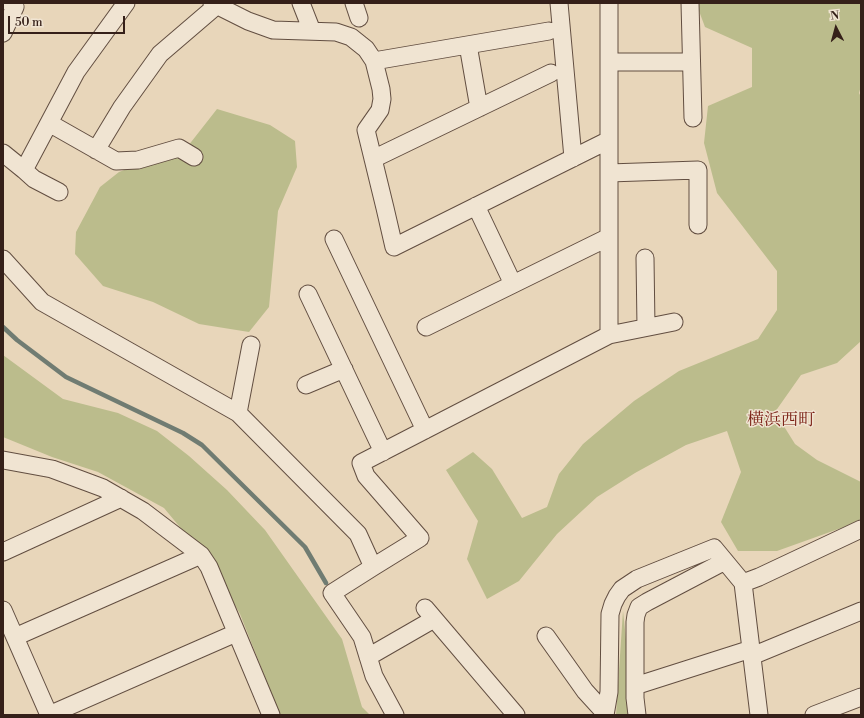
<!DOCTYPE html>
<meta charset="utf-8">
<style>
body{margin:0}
#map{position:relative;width:864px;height:718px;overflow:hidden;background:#e8d6ba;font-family:"Libre Bodoni",serif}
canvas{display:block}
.frame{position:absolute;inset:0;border:4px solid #352019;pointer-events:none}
.north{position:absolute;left:816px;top:8px;width:40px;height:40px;-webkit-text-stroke:3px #f0e4d2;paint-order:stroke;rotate:354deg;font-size:11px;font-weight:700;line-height:16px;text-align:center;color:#352019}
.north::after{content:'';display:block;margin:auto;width:14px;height:18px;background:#352019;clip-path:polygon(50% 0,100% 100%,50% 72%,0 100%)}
.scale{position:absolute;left:8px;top:16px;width:117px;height:18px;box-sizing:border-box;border:2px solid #352019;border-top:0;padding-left:5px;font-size:12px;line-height:14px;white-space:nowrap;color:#352019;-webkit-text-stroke:3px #f0e4d2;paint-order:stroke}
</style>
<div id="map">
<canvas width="864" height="718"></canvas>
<div class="frame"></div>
<div class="north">N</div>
<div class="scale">50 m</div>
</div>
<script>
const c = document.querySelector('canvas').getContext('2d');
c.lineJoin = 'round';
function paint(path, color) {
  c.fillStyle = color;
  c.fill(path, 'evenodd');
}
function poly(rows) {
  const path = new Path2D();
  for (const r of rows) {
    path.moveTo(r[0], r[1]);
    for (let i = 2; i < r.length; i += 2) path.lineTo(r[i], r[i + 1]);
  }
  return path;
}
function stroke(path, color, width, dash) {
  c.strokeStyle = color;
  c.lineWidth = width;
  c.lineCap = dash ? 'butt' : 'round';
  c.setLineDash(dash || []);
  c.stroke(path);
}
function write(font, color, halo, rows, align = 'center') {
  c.font = font + ' "Libre Bodoni","Noto Serif JP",serif';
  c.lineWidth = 3;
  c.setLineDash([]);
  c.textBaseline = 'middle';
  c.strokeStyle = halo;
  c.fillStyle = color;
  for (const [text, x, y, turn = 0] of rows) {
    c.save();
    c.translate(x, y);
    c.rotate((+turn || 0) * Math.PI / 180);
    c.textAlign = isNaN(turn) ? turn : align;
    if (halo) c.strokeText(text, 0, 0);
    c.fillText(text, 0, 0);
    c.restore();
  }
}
paint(poly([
 [696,3,861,3,861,86,859,93,861,97,861,341,837,363,801,375,775,412,795,444,817,460,861,482,861,519,844,527,777,551,738,551,721,522,741,472,727,431,686,445,635,473,597,497,557,534,519,581,487,599,467,559,478,521,446,470,473,452,492,469,522,518,547,507,559,474,583,444,634,401,679,371,758,339,777,310,777,271,717,193,704,143,708,106,752,87,752,48,705,27],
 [217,109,270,125,295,141,297,167,278,211,269,307,249,332,199,324,153,302,103,286,75,254,76,232,100,187,119,172,188,146],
 [3,355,63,399,118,413,157,431,189,456,227,490,265,530,342,639,362,707,370,715,280,715,240,614,213,567,164,508,98,472,52,457,3,437],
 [623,611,634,715,616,715]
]), '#bbbc8c');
stroke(poly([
 [3,327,17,340,66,377,183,433,202,445,305,547,326,583]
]), '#707c72', 4.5);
const minor = poly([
 [212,3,248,21,273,30,336,32,351,37,366,49,374,61,381,89,382,99,380,110,366,130,385,208,394,247,609,140],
 [301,3,312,31],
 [354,3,359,18],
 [559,3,573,158],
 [690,3,693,118],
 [3,33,15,7,10,3],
 [468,45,479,108],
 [374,61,549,31],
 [609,62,691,62],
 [49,123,116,161,138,160,179,148,194,157],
 [96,150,122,107,160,54,216,6],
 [3,153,24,170,76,72,126,3],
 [373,159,551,73],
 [24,170,34,179,59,192],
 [609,173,698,170,698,225],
 [476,206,513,284],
 [334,239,425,430],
 [645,258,646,327],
 [3,259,42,302,238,413,358,534,373,567],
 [308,294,383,452],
 [426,327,609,237],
 [609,335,609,3],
 [306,385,344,369],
 [238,413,251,345],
 [3,460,52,469,103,488,143,511,201,555,209,567,271,715],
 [3,552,121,498],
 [743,583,759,577,861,529],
 [425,608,516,715],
 [3,610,49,715],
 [546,636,585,691,605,713],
 [15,637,201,555],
 [752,656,861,611],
 [368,657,434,619],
 [635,686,751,649],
 [49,715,236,633],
 [395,715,374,676,362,637,332,593,373,567,420,538,366,476,361,463,609,335,674,322],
 [605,715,609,692,610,614,613,604,617,596,622,589,637,579,714,548,743,583,759,715],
 [637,715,635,698,635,622,636,615,639,607,647,602,725,561],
 [814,715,861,697]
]);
stroke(minor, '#624e41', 19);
stroke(minor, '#f0e4d2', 17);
write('17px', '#7a1f14', '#f0e4d2', [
 ["横浜西町",781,421]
]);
</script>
